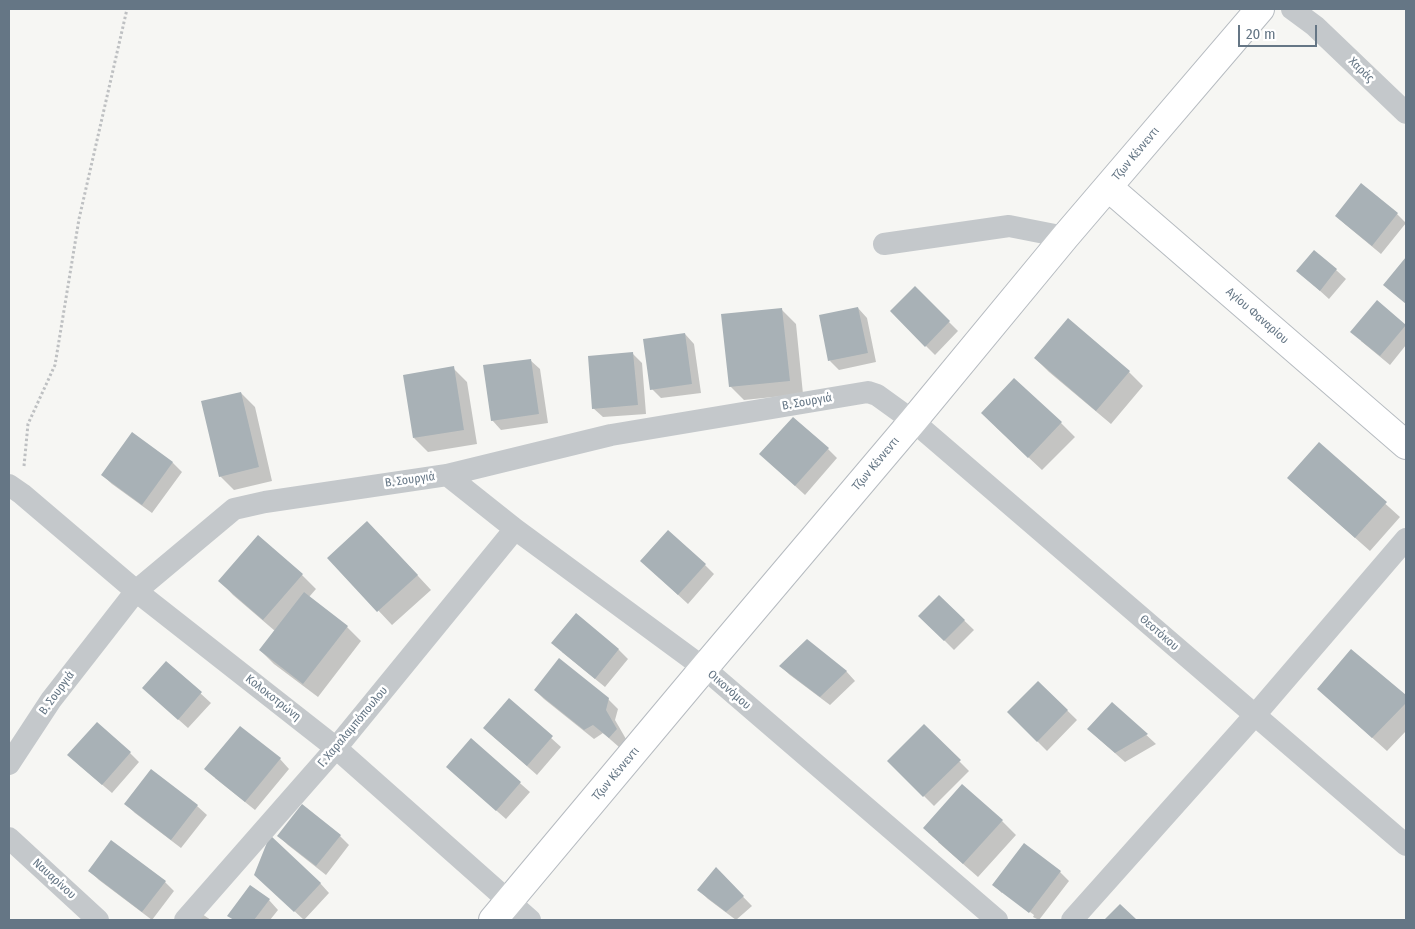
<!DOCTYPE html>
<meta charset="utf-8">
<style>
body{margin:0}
#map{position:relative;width:1415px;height:929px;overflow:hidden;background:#f6f6f3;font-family:"Fira Sans Condensed",sans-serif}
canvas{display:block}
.frame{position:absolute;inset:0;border:10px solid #657685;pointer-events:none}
.scale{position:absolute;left:1238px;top:25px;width:79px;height:22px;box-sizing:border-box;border:2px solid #657685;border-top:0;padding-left:6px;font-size:15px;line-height:18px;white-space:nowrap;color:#657685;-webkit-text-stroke:4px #fff;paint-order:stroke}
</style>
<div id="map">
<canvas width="1415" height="929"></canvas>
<div class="frame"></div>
<div class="scale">20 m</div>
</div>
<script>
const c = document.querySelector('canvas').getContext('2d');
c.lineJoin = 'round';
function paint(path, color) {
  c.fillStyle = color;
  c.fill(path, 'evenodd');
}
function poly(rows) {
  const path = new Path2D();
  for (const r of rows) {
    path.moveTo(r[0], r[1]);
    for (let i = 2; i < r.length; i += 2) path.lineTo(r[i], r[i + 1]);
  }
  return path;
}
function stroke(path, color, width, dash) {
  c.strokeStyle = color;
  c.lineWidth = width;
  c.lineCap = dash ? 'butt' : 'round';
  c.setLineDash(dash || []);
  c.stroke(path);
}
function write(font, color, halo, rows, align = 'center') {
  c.font = font + ' "Fira Sans Condensed",sans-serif';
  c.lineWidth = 5;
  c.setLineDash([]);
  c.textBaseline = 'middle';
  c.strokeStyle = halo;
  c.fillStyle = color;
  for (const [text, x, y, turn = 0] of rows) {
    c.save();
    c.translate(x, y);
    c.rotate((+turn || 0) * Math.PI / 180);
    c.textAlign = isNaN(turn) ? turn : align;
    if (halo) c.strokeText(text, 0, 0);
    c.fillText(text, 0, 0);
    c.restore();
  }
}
paint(poly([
 [1361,185,1397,214,1406,223,1381,254,1346,225,1336,216],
 [1336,270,1346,279,1329,299,1298,271],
 [915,288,958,331,935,355,891,311],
 [1377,302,1406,327,1406,345,1390,365,1361,341],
 [858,308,867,318,876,362,839,370,830,361],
 [782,310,796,324,803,394,744,400,730,386],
 [1068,320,1129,372,1143,386,1111,424,1049,372,1035,358],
 [685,334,694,344,701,393,661,398,652,389],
 [633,354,642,363,646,414,603,417,593,408],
 [530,360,540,369,548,423,501,430,492,420],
 [453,368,467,382,477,444,428,452,414,438],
 [241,393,255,407,272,481,234,490,220,476],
 [1061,423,1075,437,1042,470,996,427],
 [133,434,173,463,182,472,152,513,112,484,102,475],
 [1319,444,1400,517,1370,551,1302,491],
 [828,449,837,458,805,495,770,463],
 [381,536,431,590,392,625,329,558],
 [258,537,302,575,316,589,309,597,347,627,361,641,318,697,274,664,260,650,275,631,233,595,220,581],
 [705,565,714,574,688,604,651,570],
 [939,596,974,630,954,650,920,616],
 [576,615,619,650,628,659,605,687,562,652],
 [1351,651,1406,696,1406,731,1387,751,1318,689],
 [166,662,211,703,188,728,153,697],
 [780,666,846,671,855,681,830,705,790,675],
 [1038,682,1077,720,1047,751,1008,712],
 [535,690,608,699,618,709,615,720,626,739,619,747,603,733,594,739,544,699],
 [509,700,561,747,537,775,494,737],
 [1112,703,1156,744,1125,762,1098,738],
 [924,726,969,771,934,806,889,761],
 [240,727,280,759,289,769,255,810,215,778],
 [471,740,530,792,506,819,457,776],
 [130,753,139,762,112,793,78,764],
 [126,804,197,806,207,815,181,848,135,813],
 [1002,821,1016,835,978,877,938,842],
 [279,836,340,836,349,845,326,875,288,845],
 [716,869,752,906,736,920,708,899,699,890],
 [89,870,165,882,174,891,152,920,99,880],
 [1060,872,1069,881,1039,920,1033,917,1034,915,1002,891,1002,893,993,884],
 [320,883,329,893,304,920,265,884],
 [269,900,278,910,270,920,234,920,229,915],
 [202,914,211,920,197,920]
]), '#0003');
paint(poly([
 [1361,183,1398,213,1372,246,1335,216],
 [1314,250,1337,269,1320,291,1296,271],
 [1406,257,1406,304,1383,285],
 [915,286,950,321,925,347,890,311],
 [1377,300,1406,325,1380,356,1350,332],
 [858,307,868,353,828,361,819,315],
 [782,308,790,381,729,387,721,314],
 [1068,318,1130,371,1096,411,1034,358],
 [685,333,692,384,650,390,643,339],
 [633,352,638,405,592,409,588,356],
 [531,359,539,414,491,421,483,365],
 [454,366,464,430,413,438,403,375],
 [1014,378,1062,422,1028,458,981,413],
 [241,392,259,467,219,477,201,401],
 [793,417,829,448,795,486,759,454],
 [132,432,173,462,142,505,101,475],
 [1319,442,1387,502,1355,538,1287,478],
 [367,521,418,575,377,612,327,558],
 [668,530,706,564,678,595,640,561],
 [258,535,303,574,263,620,218,581],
 [304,592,348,626,303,684,259,650],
 [939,595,965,620,944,641,918,616],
 [576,613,619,649,595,679,551,643],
 [807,639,847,671,820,697,779,666],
 [1351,649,1406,695,1406,703,1372,738,1317,689],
 [559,658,609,698,606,710,617,729,609,738,593,725,584,730,534,690],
 [166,661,202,692,178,720,142,688],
 [1038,681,1068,710,1037,742,1007,712],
 [509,698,553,736,527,766,483,728],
 [1112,702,1148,734,1115,753,1087,729],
 [97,722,131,752,102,785,67,755],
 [924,724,961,760,923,797,887,761],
 [240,726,281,758,245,802,204,769],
 [471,738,521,782,496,811,446,767],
 [151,769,198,805,171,840,124,804],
 [962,784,1003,820,963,864,923,828],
 [302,804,341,835,316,866,277,836],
 [270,835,321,883,294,912,254,875],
 [111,840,166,881,142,912,88,871],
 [1024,843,1061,871,1029,913,992,885],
 [716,867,744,896,726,912,697,890],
 [250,885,270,899,254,920,234,920,227,916],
 [1120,904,1136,919,1134,920,1104,920]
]), '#a8b1b6');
const secondary = poly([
 [1108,187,1406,445],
 [493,920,704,668,913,421,1065,237,1260,9]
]);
stroke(secondary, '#b6bbc0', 30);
stroke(poly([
 [24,466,28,424,55,365,79,219,127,9]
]), '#bec0c2', 3, [2.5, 2.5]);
stroke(poly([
 [1292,9,1315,26,1406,113],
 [884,244,1009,226,1065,237],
 [447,475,515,529,704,668,997,920],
 [9,485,22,494,136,591,336,748,530,920],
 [9,764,51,700,136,591,234,509,265,502,447,475,611,435,868,392,877,395,913,421,1406,845],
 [9,838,98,920],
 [185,920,336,748,515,529],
 [1072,920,1255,715,1406,539]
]), '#c4c8cb', 22);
stroke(secondary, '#fff', 28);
write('12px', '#657685', '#fff', [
 ["Χαράς",1361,70,44],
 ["Τζων Κέννεντι",1136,154,-50],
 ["Αγίου Φαναρίου",1257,316,41],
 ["Β. Σουργιά",807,402,-10],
 ["Τζων Κέννεντι",876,464,-50],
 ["Β. Σουργιά",410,480,-8],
 ["Θεοτόκου",1159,633,41],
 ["Οικονόμου",729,690,41],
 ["Β. Σουργιά",57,693,-54],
 ["Κολοκοτρώνη",273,698,38],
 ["Γ. Χαραλαμπόπουλου",353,727,-50],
 ["Τζων Κέννεντι",616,774,-50],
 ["Ναυαρίνου",54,879,42]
]);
</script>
